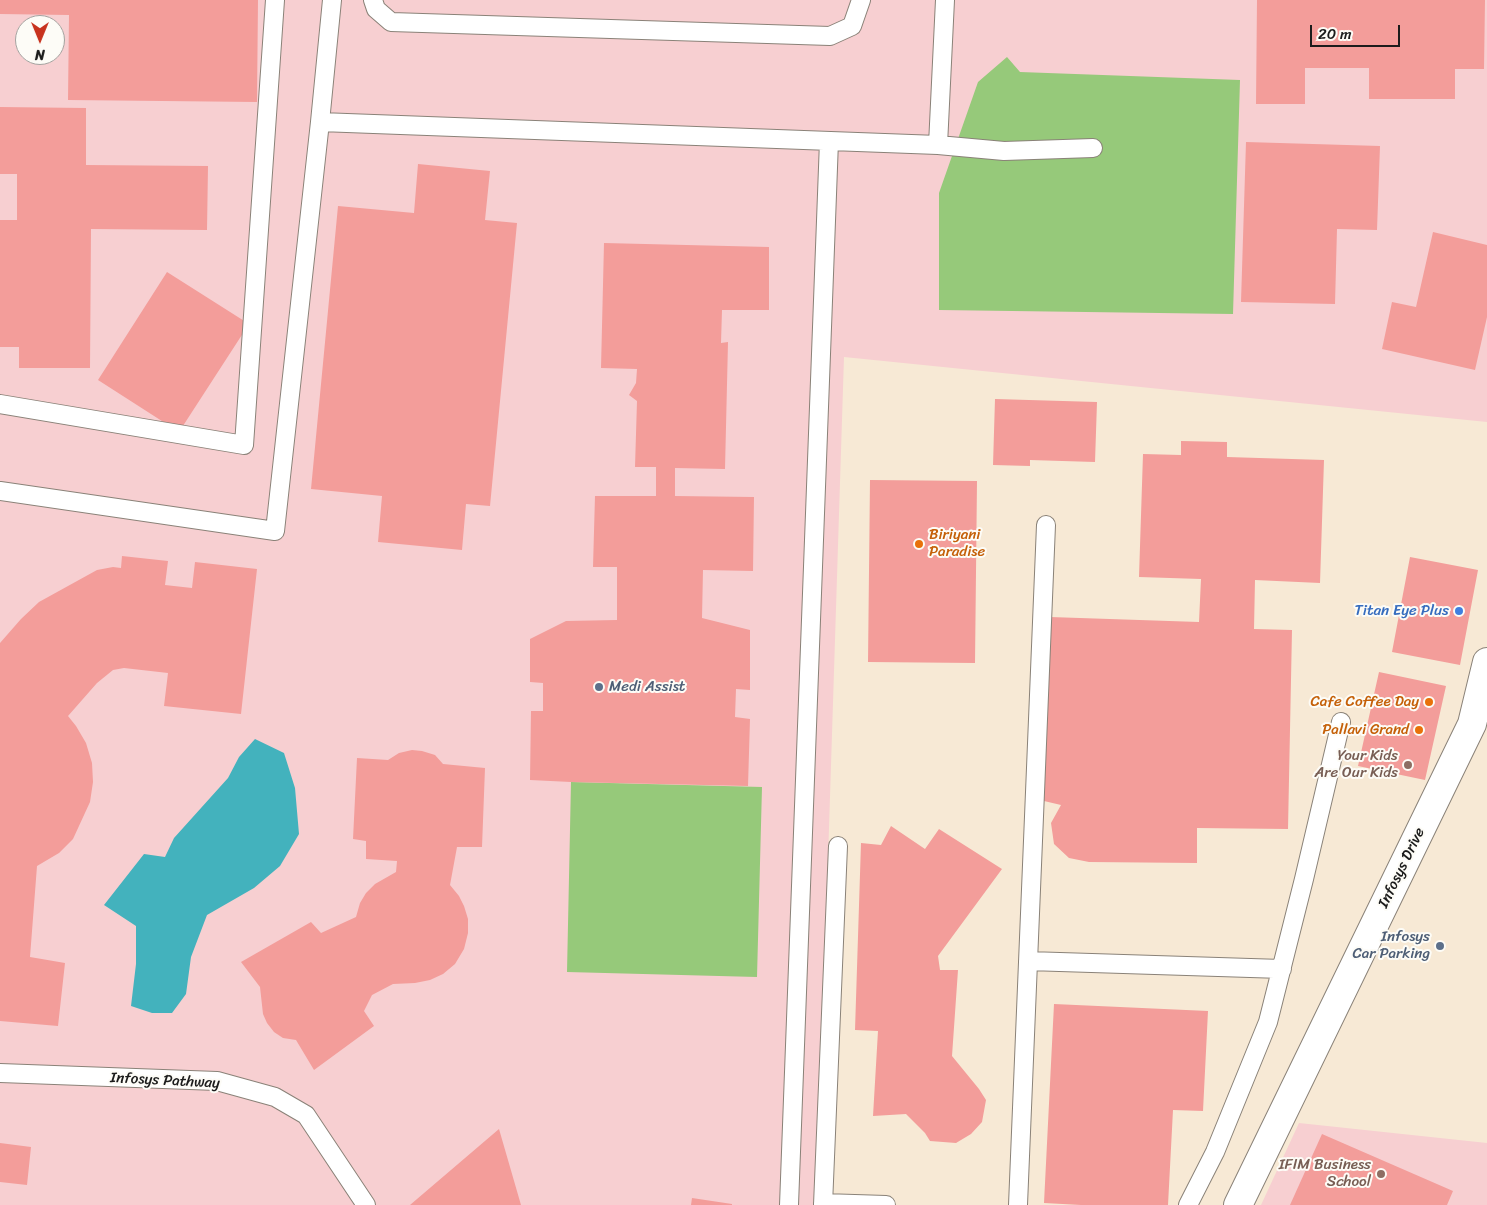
<!DOCTYPE html>
<style>
body{margin:0}
#map{position:relative;width:1487px;height:1205px;overflow:hidden;background:#f7e9d5;font-family:Sriracha,sans-serif}
canvas{display:block}
.north{position:absolute;left:15px;top:15px;width:50px;height:50px;box-sizing:border-box;background:#fdfcf7;border:1px solid #a3a29f;border-radius:50%;rotate:180deg;font-size:14px;font-weight:700;line-height:20px;text-align:center;color:#1c1c1c}
.north::after{content:'';display:block;margin:auto;width:18px;height:22px;background:#c8321e;clip-path:polygon(50% 0,100% 100%,50% 72%,0 100%)}
.scale{position:absolute;left:1310px;top:25px;width:90px;height:22px;box-sizing:border-box;border:2px solid #1c1c1c;border-top:0;padding-left:6px;font-size:15px;line-height:18px;white-space:nowrap;color:#1c1c1c;-webkit-text-stroke:4px #fdfcf7;paint-order:stroke}
</style>
<div id="map">
<canvas width="1487" height="1205"></canvas>
<div class="north">N</div>
<div class="scale">20 m</div>
</div>
<script>
const c = document.querySelector('canvas').getContext('2d');
c.lineJoin = 'round';
function paint(path, color) {
  c.fillStyle = color;
  c.fill(path, 'evenodd');
}
function poly(rows) {
  const path = new Path2D();
  for (const r of rows) {
    path.moveTo(r[0], r[1]);
    for (let i = 2; i < r.length; i += 2) path.lineTo(r[i], r[i + 1]);
  }
  return path;
}
function stroke(path, color, width, dash) {
  c.strokeStyle = color;
  c.lineWidth = width;
  c.lineCap = dash ? 'butt' : 'round';
  c.setLineDash(dash || []);
  c.stroke(path);
}
function write(font, color, halo, rows, align = 'center') {
  c.font = font + ' Sriracha,sans-serif';
  c.lineWidth = 4;
  c.setLineDash([]);
  c.textBaseline = 'middle';
  c.strokeStyle = halo;
  c.fillStyle = color;
  for (const [text, x, y, turn = 0] of rows) {
    c.save();
    c.translate(x, y);
    c.rotate((+turn || 0) * Math.PI / 180);
    c.textAlign = isNaN(turn) ? turn : align;
    if (halo) c.strokeText(text, 0, 0);
    c.fillText(text, 0, 0);
    c.restore();
  }
}
paint(poly([
 [0,0,1487,0,1487,422,844,357,817,1205,0,1205],
 [25,25,55,25,55,55,25,55],
 [1299,1123,1487,1143,1487,1205,1261,1205]
]), '#f7cfd1');
paint(poly([
 [1007,57,1020,72,1240,80,1233,314,939,310,939,193,978,82],
 [571,782,762,787,757,977,567,972]
]), '#96c97a');
paint(poly([
 [255,739,284,753,295,788,299,834,280,866,254,888,207,915,191,957,186,994,172,1013,152,1013,131,1006,136,964,136,926,104,905,144,854,165,857,174,838,228,778,239,757]
]), '#43b2bd');
paint(poly([
 [0,0,258,0,257,102,68,100,69,15,0,14],
 [1257,0,1485,0,1484,69,1455,69,1455,99,1369,99,1369,68,1305,68,1305,104,1256,104],
 [0,107,86,108,86,165,208,166,207,230,91,229,90,368,19,368,19,347,0,347,0,220,17,220,17,174,0,174],
 [1246,142,1380,146,1377,230,1337,229,1335,304,1241,302],
 [418,164,490,171,485,220,517,223,490,506,466,504,462,550,378,542,382,496,311,489,338,206,414,213],
 [1433,232,1487,245,1487,317,1475,370,1382,349,1392,302,1416,307],
 [604,243,769,247,769,310,722,310,721,343,728,342,725,469,675,468,675,496,754,497,753,571,703,570,702,618,750,630,750,690,736,689,735,717,750,719,748,786,571,782,530,780,531,711,543,711,543,683,530,682,530,639,566,621,617,620,617,567,593,567,595,496,656,496,656,467,635,467,637,401,629,395,636,383,637,369,601,368],
 [167,272,249,324,179,432,98,380],
 [995,399,1097,402,1095,462,1030,460,1030,466,993,465],
 [1181,441,1227,442,1227,457,1324,460,1320,583,1255,580,1254,629,1292,630,1288,829,1197,828,1197,863,1089,862,1069,858,1054,844,1051,823,1061,805,1044,801,1050,617,1199,622,1201,579,1139,577,1143,454,1181,455],
 [870,480,977,481,975,663,868,662],
 [122,556,168,561,165,585,192,588,195,562,257,569,241,714,164,706,168,673,124,668,113,670,97,683,68,716,76,726,86,743,92,763,93,782,90,802,73,839,59,853,37,866,30,957,65,963,58,1026,0,1021,0,643,21,619,39,602,97,570,113,567,121,568],
 [1410,557,1478,570,1460,665,1392,652],
 [1379,672,1446,686,1425,780,1358,766],
 [412,750,422,751,435,755,443,764,485,768,482,847,457,847,450,885,459,896,464,906,468,919,468,933,464,949,455,964,443,974,430,980,415,983,393,984,372,995,364,1011,374,1026,314,1070,296,1040,283,1038,274,1032,267,1023,263,1014,260,987,241,962,311,922,321,933,356,917,360,903,366,893,375,884,396,872,397,861,366,859,366,841,353,839,357,758,388,760,399,753],
 [891,826,925,849,939,829,1002,869,938,956,940,970,958,970,952,1056,979,1089,986,1100,982,1122,971,1134,956,1143,930,1141,925,1133,906,1114,873,1116,878,1031,855,1030,861,843,881,845],
 [1054,1004,1208,1011,1203,1111,1173,1110,1168,1205,1081,1205,1044,1203],
 [499,1129,521,1205,410,1205],
 [1322,1134,1453,1191,1447,1205,1290,1205],
 [0,1143,31,1147,27,1185,0,1182],
 [692,1198,732,1204,732,1205,691,1205]
]), '#f39d9a');
const lane = poly([
 [373,0,376,9,391,22,830,36,852,26,861,0],
 [320,122,332,0],
 [938,145,1004,151,1093,148],
 [0,404,244,445,275,0],
 [0,491,275,531,320,122,938,145,945,0],
 [1028,961,1282,969],
 [0,1073,217,1081,275,1097,306,1115,366,1205],
 [823,1203,886,1205],
 [789,1205,829,141],
 [823,1205,838,846],
 [1018,1205,1046,525],
 [1188,1205,1215,1152,1268,1022,1304,879,1341,722]
]);
const secondary = poly([
 [1238,1205,1472,724,1487,662]
]);
stroke(lane, '#8a8278', 20);
stroke(secondary, '#8a8278', 30);
stroke(lane, '#fff', 18);
stroke(secondary, '#fff', 28);
for (const [x, y, r, color] of [
 [919,544,5,"#e8710a"],
 [1459,611,5,"#3f7fe0"],
 [599,687,5,"#5c6f8a"],
 [1429,702,5,"#e8710a"],
 [1419,730,5,"#e8710a"],
 [1408,765,5,"#8d6e63"],
 [1440,946,5,"#5c6f8a"],
 [1381,1174,5,"#8d6e63"]
]) {
  const dot = new Path2D();
  dot.arc(x, y, r, 0, 2 * Math.PI);
  c.fillStyle = color;
  c.fill(dot);
  stroke(dot, '#fdfcf7', 2);
}
write('15px', '#c56008', '#fdfcf7', [
 ["Biriyani",929,535,"left"],
 ["Paradise",929,552,"left"],
 ["Cafe Coffee Day",1419,702],
 ["Pallavi Grand",1409,730]
], 'right');
write('15px', '#366cbe', '#fdfcf7', [
 ["Titan Eye Plus",1449,611]
], 'right');
write('15px', '#4e5e75', '#fdfcf7', [
 ["Medi Assist",609,687],
 ["Infosys",1430,937,"right"],
 ["Car Parking",1430,954,"right"]
], 'left');
write('15px', '#785e54', '#fdfcf7', [
 ["Your Kids",1398,756],
 ["Are Our Kids",1398,773],
 ["IFIM Business",1371,1165],
 ["School",1371,1182]
], 'right');
write('15px', '#1c1c1c', '#fdfcf7', [
 ["Infosys Drive",1402,868,-64],
 ["Infosys Pathway",165,1081,3]
]);
</script>
